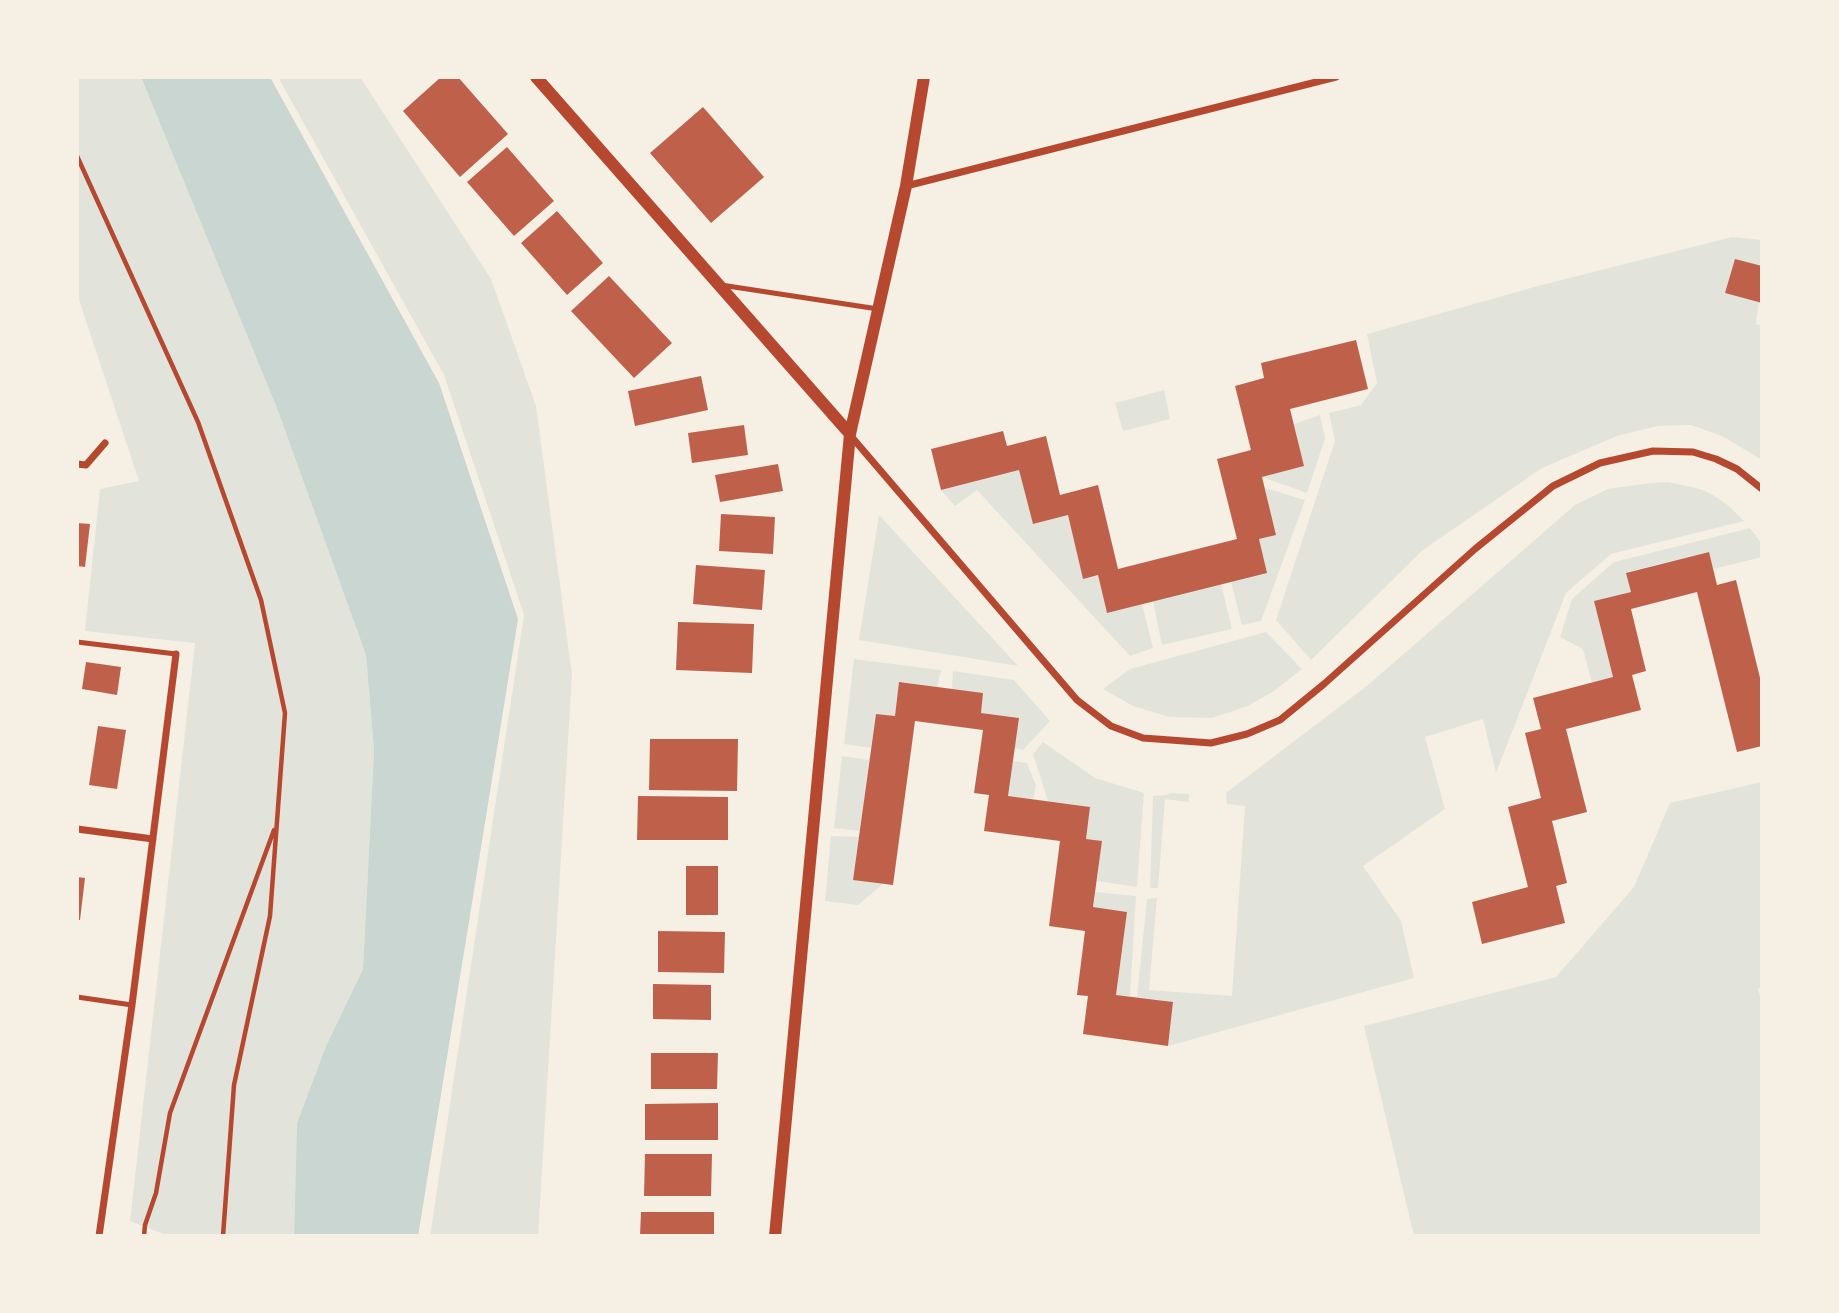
<!DOCTYPE html>
<style>
body{margin:0}
#map{position:relative;width:1839px;height:1313px;overflow:hidden;background:#f6efe4;font-family:Manrope,sans-serif}
canvas{display:block}
.frame{position:absolute;inset:0;border:79px solid #f6efe4;pointer-events:none}
</style>
<div id="map">
<canvas width="1839" height="1313"></canvas>
<div class="frame"></div>
</div>
<script>
const c = document.querySelector('canvas').getContext('2d');
c.lineJoin = 'round';
function paint(path, color) {
  c.fillStyle = color;
  c.fill(path, 'evenodd');
}
function poly(rows) {
  const path = new Path2D();
  for (const r of rows) {
    path.moveTo(r[0], r[1]);
    for (let i = 2; i < r.length; i += 2) path.lineTo(r[i], r[i + 1]);
  }
  return path;
}
function stroke(path, color, width, dash) {
  c.strokeStyle = color;
  c.lineWidth = width;
  c.lineCap = dash ? 'butt' : 'round';
  c.setLineDash(dash || []);
  c.stroke(path);
}
paint(poly([
 [77,77,141,77,275,402,366,655,374,751,363,969,326,1046,297,1123,294,1236,169,1236,130,1221,195,643,85,631,100,489,139,481,77,294],
 [278,77,360,77,491,279,536,406,572,675,538,1236,430,1236,524,615,444,375],
 [1732,237,1762,240,1762,266,1726,293,1759,302,1756,324,1762,326,1762,460,1722,436,1691,425,1658,426,1617,436,1542,468,1423,550,1311,660,1276,620,1335,441,1329,413,1361,405,1377,383,1367,334,1538,286],
 [1164,390,1170,419,1123,431,1115,403],
 [1320,415,1325,438,1307,493,1262,477,1304,466,1294,424],
 [1019,470,1033,524,1068,515,1083,578,1098,575,1107,613,1142,604,1153,648,1130,656,977,490,955,506,941,490],
 [1668,482,1700,489,1713,495,1729,506,1744,521,1611,554,1566,593,1496,773,1483,719,1425,737,1445,809,1363,866,1401,921,1414,978,1168,1046,1173,1002,1137,997,1147,899,1157,898,1149,990,1232,996,1245,806,1227,804,1226,793,1368,685,1575,505,1608,489,1650,483],
 [1265,488,1305,500,1261,621,1242,625,1231,582,1259,539,1276,534],
 [879,515,1018,666,859,640],
 [1750,528,1762,544,1762,557,1713,569,1708,552,1627,572,1631,592,1594,601,1613,677,1592,683,1583,649,1560,637,1572,599,1614,562],
 [1221,584,1232,629,1162,645,1153,601],
 [1266,632,1302,669,1274,691,1248,706,1212,718,1169,717,1133,706,1103,689,1130,669],
 [854,659,941,670,937,687,899,682,895,716,876,714,871,748,844,744],
 [953,671,1014,680,1050,721,1023,750,1014,748,1019,718,981,713,983,693,952,689],
 [1043,742,1095,778,1144,793,1137,887,1097,881,1102,842,1086,839,1090,807,1048,801,1033,754],
 [842,756,869,760,860,831,834,828],
 [1013,761,1027,763,1036,786,1033,799,1008,796],
 [1762,782,1762,986,1758,989,1762,1003,1762,1236,1414,1236,1364,1026,1556,977,1634,887,1670,803],
 [1170,793,1189,794,1189,802,1165,799,1158,888,1150,888,1153,796,1167,795],
 [831,836,859,837,853,879,883,884,858,905,825,901],
 [1096,892,1136,896,1130,996,1116,995,1127,912,1093,907]
]), '#e2e4dc');
paint(poly([
 [141,77,270,77,439,383,518,619,418,1236,294,1236,297,1123,326,1046,363,969,374,751,366,655,277,408]
]), '#c9d6d2');
paint(poly([
 [441,77,458,77,508,134,460,177,403,111],
 [703,107,764,177,711,223,650,153],
 [507,147,554,201,514,236,467,182],
 [557,211,603,263,567,295,521,243],
 [1735,259,1762,266,1762,303,1725,293],
 [609,276,672,343,634,378,571,311],
 [1356,340,1368,389,1290,409,1304,466,1262,477,1276,535,1259,539,1267,573,1107,613,1098,575,1083,579,1068,515,1033,524,1019,470,941,490,931,449,1003,431,1007,446,1046,436,1060,495,1098,485,1118,569,1237,539,1217,459,1251,450,1235,386,1264,378,1261,363],
 [701,376,708,410,635,426,628,391],
 [744,425,748,455,692,463,688,433],
 [778,464,783,491,720,502,715,475],
 [721,514,775,517,773,554,719,551],
 [77,523,90,524,85,567,77,566],
 [1709,552,1717,585,1736,580,1762,686,1762,746,1737,752,1697,592,1631,609,1646,671,1632,675,1641,710,1566,729,1587,812,1552,821,1567,883,1556,886,1565,923,1482,944,1472,902,1528,887,1508,807,1541,798,1525,733,1541,729,1533,698,1613,677,1594,601,1631,592,1626,573],
 [696,565,765,570,762,610,693,604],
 [678,622,754,624,752,673,676,670],
 [86,662,121,667,117,695,82,689],
 [899,682,983,693,981,713,1019,718,1008,796,1090,807,1086,839,1102,841,1093,907,1127,912,1116,995,1173,1002,1168,1046,1083,1034,1088,996,1077,995,1085,931,1049,926,1060,841,984,831,989,795,974,793,983,730,915,721,893,885,853,880,876,714,895,716],
 [98,726,126,730,117,789,89,785],
 [650,739,738,739,737,791,649,790],
 [638,796,728,797,728,840,637,840],
 [686,866,718,866,718,915,686,915],
 [77,877,85,878,80,920,77,920],
 [658,931,725,932,724,973,658,972],
 [653,984,711,985,711,1020,653,1019],
 [651,1053,718,1053,717,1089,651,1089],
 [718,1103,718,1140,645,1140,645,1104],
 [645,1154,712,1154,711,1196,644,1196],
 [641,1212,714,1212,714,1236,640,1236]
]), '#bf614a');
stroke(poly([
 [77,156,198,422,261,600,285,713,270,916,234,1085,223,1236],
 [144,1236,145,1225,156,1193,170,1113,274,830]
]), '#b5482f', 4.5);
stroke(poly([
 [721,285,878,309],
 [77,642,176,654],
 [77,997,132,1005]
]), '#b5482f', 5);
stroke(poly([
 [906,186,1336,77],
 [850,435,1077,700,1111,726,1143,738,1211,743,1247,734,1280,720,1324,684,1475,549,1553,486,1600,463,1653,451,1693,452,1716,459,1737,469,1762,489],
 [77,464,86,465,105,443],
 [77,829,153,839],
 [99,1236,132,1005,176,654]
]), '#b5482f', 7);
stroke(poly([
 [536,77,850,434],
 [775,1236,850,434,906,186,924,77]
]), '#b5482f', 12);
</script>
